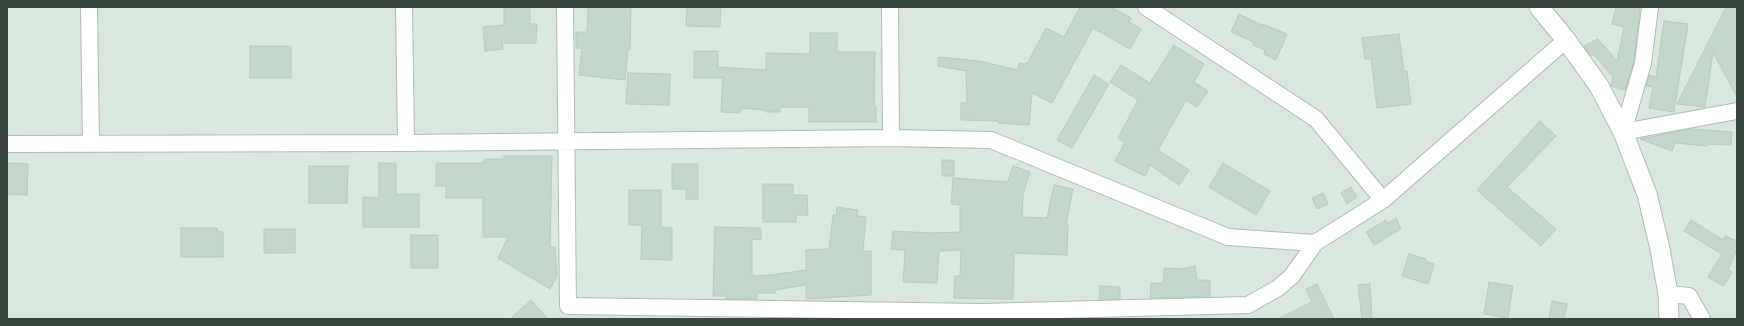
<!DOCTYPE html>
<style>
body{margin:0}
#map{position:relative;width:1744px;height:326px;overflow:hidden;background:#ebf4ee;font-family:"Varela Round",sans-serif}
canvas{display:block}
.frame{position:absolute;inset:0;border:8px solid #39473e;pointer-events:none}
</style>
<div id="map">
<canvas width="1744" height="326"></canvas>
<div class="frame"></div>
</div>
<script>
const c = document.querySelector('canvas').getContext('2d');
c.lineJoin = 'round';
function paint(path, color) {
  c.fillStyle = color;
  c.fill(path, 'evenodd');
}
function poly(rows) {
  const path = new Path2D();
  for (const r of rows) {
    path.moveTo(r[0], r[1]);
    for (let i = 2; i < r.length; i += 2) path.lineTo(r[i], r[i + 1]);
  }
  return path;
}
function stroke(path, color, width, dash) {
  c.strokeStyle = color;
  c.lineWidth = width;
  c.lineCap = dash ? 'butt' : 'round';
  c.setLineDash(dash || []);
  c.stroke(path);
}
paint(poly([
 [7,7,1737,7,1737,319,7,319]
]), '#dae7df');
const building = poly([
 [504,7,530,7,530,24,537,24,536,43,502,43,503,49,485,51,483,27,504,25,504,7],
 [588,7,631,7,630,49,628,49,625,80,579,75,582,48,576,48,576,32,587,32,588,7],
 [687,7,721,7,720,27,686,26,687,7],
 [1080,7,1111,7,1131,18,1129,22,1141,29,1130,49,1093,28,1052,103,1032,93,1029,125,998,123,999,121,961,120,961,103,967,103,966,71,938,66,939,57,979,61,1018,70,1019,63,1027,64,1046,28,1064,37,1080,7],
 [1616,7,1640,7,1634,61,1625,90,1611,86,1613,77,1594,55,1591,56,1584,46,1598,39,1617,61,1624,27,1612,24,1616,7],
 [1726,7,1737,7,1737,97,1713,52,1705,107,1677,104,1726,7],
 [1239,14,1262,25,1262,24,1287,34,1276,60,1264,54,1265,50,1253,45,1254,42,1231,32,1239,14],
 [1664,21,1688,24,1674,112,1649,108,1653,87,1646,86,1649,75,1656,77,1664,21],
 [810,33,837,33,837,52,875,52,874,106,876,106,876,122,809,122,809,107,780,107,780,112,766,112,766,110,741,108,740,113,721,112,723,78,694,78,694,51,718,51,718,67,766,70,766,53,810,54,810,33],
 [1399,34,1404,72,1407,71,1411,104,1377,108,1371,58,1365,59,1362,38,1399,34],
 [1174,45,1204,64,1194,82,1208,91,1197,107,1186,100,1158,150,1189,170,1179,185,1150,165,1145,176,1115,161,1125,142,1118,138,1138,100,1110,82,1121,65,1150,83,1174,45],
 [250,46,291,46,291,78,250,78,250,46],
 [628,73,670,74,669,105,626,104,628,73],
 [1094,75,1109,84,1072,148,1057,140,1094,75],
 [1540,121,1556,136,1507,187,1556,229,1541,246,1477,190,1540,121],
 [1693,129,1732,132,1731,145,1708,144,1707,146,1675,143,1672,151,1640,139,1693,129],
 [504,156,552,156,550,247,555,247,557,276,550,289,498,258,508,237,483,237,483,198,446,198,446,186,436,186,436,163,484,163,484,159,504,159,504,156],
 [942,160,954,160,954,176,942,176,942,160],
 [7,163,28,164,27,195,7,194,7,163],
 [379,163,396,163,396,194,419,194,419,227,363,227,363,197,379,198,379,163],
 [1223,163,1270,191,1256,215,1209,187,1223,163],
 [672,164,698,164,698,199,686,199,686,189,672,189,672,164],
 [309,166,348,166,347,203,309,203,309,166],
 [1013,166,1030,172,1023,194,1022,217,1047,218,1054,185,1073,189,1066,224,1068,224,1067,255,1014,253,1013,299,954,298,955,276,960,276,961,250,939,251,937,283,903,282,905,250,891,249,893,231,931,233,960,232,960,205,951,204,953,178,1008,182,1013,166],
 [763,184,793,184,793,195,807,195,808,215,796,215,796,222,763,222,763,184],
 [1351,187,1357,197,1347,204,1341,193,1351,187],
 [629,190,661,190,661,227,672,228,672,260,641,259,642,225,629,225,629,190],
 [1323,193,1328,204,1317,209,1312,198,1323,193],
 [837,207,858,210,857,216,866,217,863,251,871,251,871,295,806,299,806,285,775,290,775,293,757,293,757,299,726,299,726,296,713,296,715,227,761,228,761,240,752,239,752,276,771,275,806,270,806,250,829,249,833,215,836,216,837,207],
 [1396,218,1401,229,1374,245,1366,232,1386,220,1388,223,1396,218],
 [1691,220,1723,240,1725,236,1737,241,1737,249,1728,270,1732,272,1724,286,1708,277,1722,254,1684,231,1691,220],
 [181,228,217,228,218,232,223,232,223,257,181,257,181,228],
 [264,229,295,229,295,253,264,253,264,229],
 [411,235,438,235,438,268,411,268,411,235],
 [1409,254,1426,259,1425,261,1434,264,1428,284,1402,276,1409,254],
 [1195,266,1197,280,1210,280,1210,296,1150,298,1151,283,1163,283,1164,268,1180,269,1195,266],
 [1489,282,1513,286,1508,318,1484,314,1489,282],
 [1317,284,1334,319,1278,319,1312,302,1306,289,1317,284],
 [1370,284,1372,319,1362,319,1358,285,1370,284],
 [1100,286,1120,287,1120,299,1099,299,1100,286],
 [531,300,548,319,510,319,531,300],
 [1552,301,1567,304,1564,319,1549,319,1552,301]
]);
paint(building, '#c4d7ca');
stroke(building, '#b5cebd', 1);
const minor = poly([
 [89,7,91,144],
 [404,7,406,143],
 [565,7,568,306,982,312,1248,305,1278,288,1292,276,1315,243],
 [890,7,891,138],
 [1146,7,1316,119,1383,200],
 [1650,7,1643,63,1623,132,1737,111],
 [7,144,406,143,891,138,991,140,1228,237,1315,243,1383,200,1566,40],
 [1668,294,1689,296,1702,319]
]);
const tertiary = poly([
 [1539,7,1566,40,1599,86,1623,132,1647,194,1660,249,1668,294,1669,319]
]);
stroke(minor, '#aebeb4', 18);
stroke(tertiary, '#aebeb4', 21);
stroke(minor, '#fff', 16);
stroke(tertiary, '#fff', 19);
</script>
